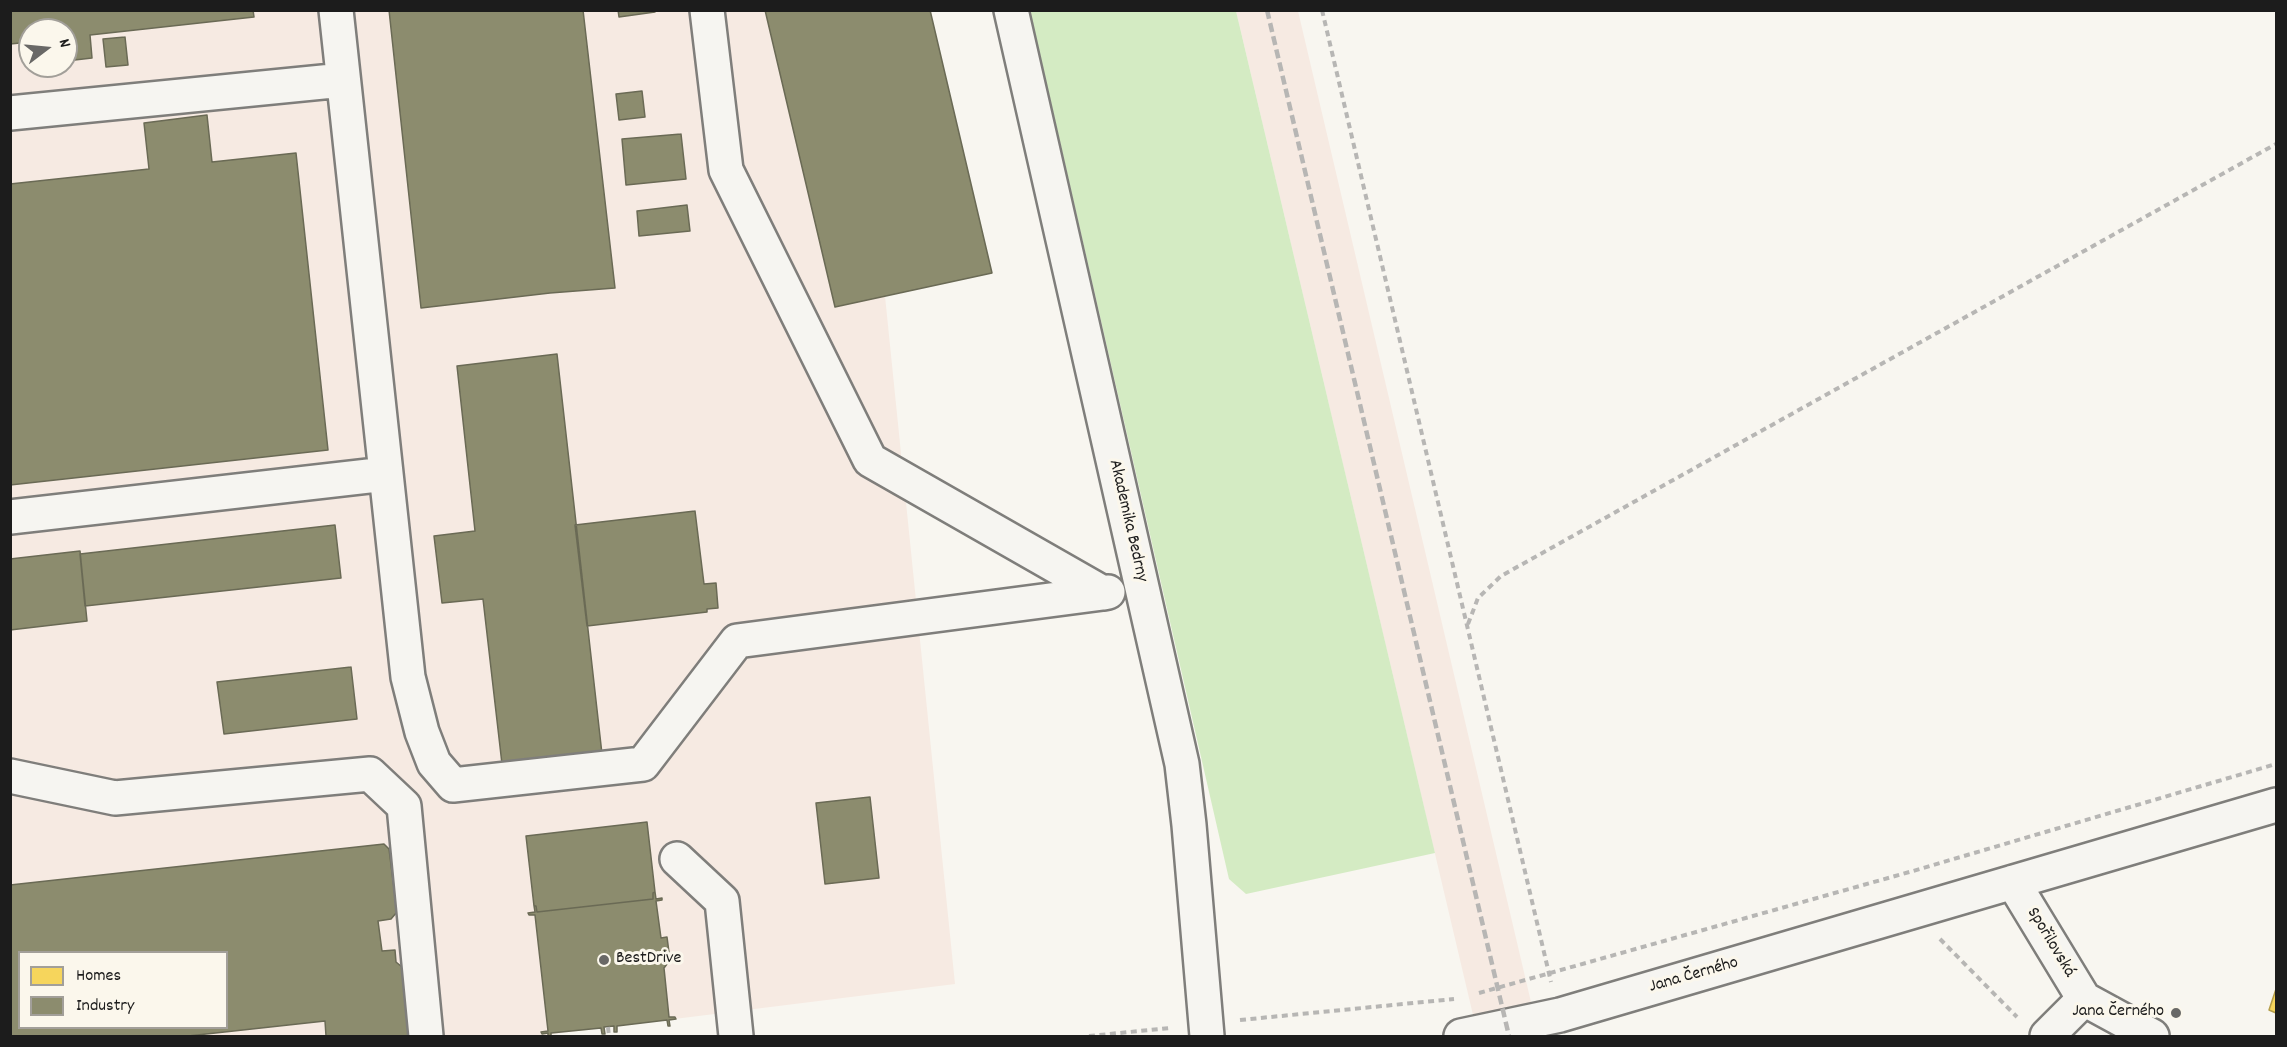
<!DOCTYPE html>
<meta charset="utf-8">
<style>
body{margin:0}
#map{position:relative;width:2287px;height:1047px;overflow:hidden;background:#f8f6f0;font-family:Dekko,sans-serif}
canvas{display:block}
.frame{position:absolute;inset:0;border:12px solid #1c1c1c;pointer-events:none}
.legend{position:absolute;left:18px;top:951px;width:210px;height:78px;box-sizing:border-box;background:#fbf7ec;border:2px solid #a29f99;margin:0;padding:8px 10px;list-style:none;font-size:18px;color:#1c1c1c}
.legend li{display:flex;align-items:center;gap:12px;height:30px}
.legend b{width:30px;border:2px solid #a29f99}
.north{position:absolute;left:18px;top:18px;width:60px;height:60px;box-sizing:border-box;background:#fbf7ec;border:2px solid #a29f99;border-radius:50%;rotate:74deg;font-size:16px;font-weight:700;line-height:24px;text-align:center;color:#1c1c1c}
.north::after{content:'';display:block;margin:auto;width:21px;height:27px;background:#696866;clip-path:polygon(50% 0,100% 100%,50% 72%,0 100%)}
</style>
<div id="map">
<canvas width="2287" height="1047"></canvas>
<div class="frame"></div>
<ul class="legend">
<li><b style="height:16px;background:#f6d55c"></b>Homes</li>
<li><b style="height:16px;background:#8c8c6e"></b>Industry</li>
</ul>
<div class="north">N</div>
</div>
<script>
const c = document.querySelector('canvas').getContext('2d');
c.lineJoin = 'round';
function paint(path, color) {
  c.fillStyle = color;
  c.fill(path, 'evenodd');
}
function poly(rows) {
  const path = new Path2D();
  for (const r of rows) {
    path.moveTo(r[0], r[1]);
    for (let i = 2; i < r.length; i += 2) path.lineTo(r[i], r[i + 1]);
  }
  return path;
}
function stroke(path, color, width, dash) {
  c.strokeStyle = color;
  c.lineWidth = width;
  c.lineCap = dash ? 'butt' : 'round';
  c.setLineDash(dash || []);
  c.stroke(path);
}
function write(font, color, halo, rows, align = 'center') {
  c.font = font + ' Dekko,sans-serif';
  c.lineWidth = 6;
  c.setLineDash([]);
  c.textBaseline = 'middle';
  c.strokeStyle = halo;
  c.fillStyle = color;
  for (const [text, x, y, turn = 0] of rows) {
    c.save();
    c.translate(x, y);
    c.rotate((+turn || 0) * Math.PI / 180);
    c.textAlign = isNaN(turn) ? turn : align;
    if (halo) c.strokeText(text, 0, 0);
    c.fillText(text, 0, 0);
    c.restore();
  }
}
paint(poly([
 [10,11,856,11,955,984,538,1036,11,1036],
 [30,30,66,30,66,66,30,66],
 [20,952,226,952,226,1028,20,1028],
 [1236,11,1298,11,1539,1036,1478,1036]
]), '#f6eae2');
paint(poly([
 [1030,11,1236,11,1435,853,1246,894,1229,879]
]), '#d4ebc3');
const homes = poly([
 [2276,989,2276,1013,2269,1010,2276,989]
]);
paint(homes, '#f6d55c');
stroke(homes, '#b59e49', 1.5);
const industry = poly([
 [10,10,253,10,254,17,90,35,92,58,66,61,66,30,30,30,30,42,10,44,10,10],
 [389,10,583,10,615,288,550,293,421,308,389,10],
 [618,10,655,10,655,12,619,17,618,10],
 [765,10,930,10,992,273,835,307,765,10],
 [125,37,128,65,106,67,103,39,125,37],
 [642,91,645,117,619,120,616,94,642,91],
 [207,115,212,162,296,153,328,450,10,485,10,184,149,169,144,123,207,115],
 [681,134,686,179,626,185,622,139,681,134],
 [687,205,690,231,639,236,637,211,687,205],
 [557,354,602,754,502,764,483,599,442,603,434,536,475,531,457,366,557,354],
 [695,511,704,584,716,583,718,608,707,609,707,612,587,626,575,525,695,511],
 [335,525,341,578,85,606,80,554,335,525],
 [80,551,87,621,10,630,10,559,80,551],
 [351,667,357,719,224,734,217,682,351,667],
 [870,797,879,878,825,884,816,803,870,797],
 [647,822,655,892,653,893,653,899,537,912,536,906,534,906,526,836,647,822],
 [384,844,389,849,397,912,391,919,378,921,382,951,395,950,396,962,402,967,411,1036,326,1036,325,1021,188,1036,10,1036,10,885,384,844],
 [20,952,226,952,226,1028,20,1028,20,952],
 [655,892,656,899,662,898,662,900,656,901,661,938,667,937,670,960,664,968,669,1017,675,1017,676,1019,669,1020,670,1026,668,1026,667,1020,617,1026,617,1032,614,1032,614,1026,604,1027,605,1034,602,1034,601,1028,551,1033,551,1036,548,1036,548,1033,542,1034,541,1032,548,1031,535,915,529,915,528,913,535,912,534,906,536,906,537,912,653,899,653,893,655,892]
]);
paint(industry, '#8c8c6e');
stroke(industry, '#6a6a55', 1.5);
const minor = poly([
 [336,10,408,677,422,732,434,763,453,785,643,764,737,641,1103,593],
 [707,10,726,170,870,460,1103,593,1108,592],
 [1011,10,1182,764,1189,825,1207,1036],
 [10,113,343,80],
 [10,517,386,474],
 [10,776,115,798,370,774,404,806,426,1036],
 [677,859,722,901,736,1036],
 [2013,882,2084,999,2152,1036],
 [1461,1036,1560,1015,2276,805],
 [2047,1036,2084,999]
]);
stroke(minor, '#7f7e7b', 38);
stroke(poly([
 [1322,10,1551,982],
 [1468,624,1478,598,1501,576,2276,144],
 [1940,939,2017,1017],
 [1479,993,1913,871,2276,764],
 [1240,1020,1454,999],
 [608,1027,609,1036],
 [1089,1036,1170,1028]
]), '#b7b6b4', 4, [6, 4.5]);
stroke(minor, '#f6f5f1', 33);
stroke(poly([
 [1267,10,1509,1036]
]), '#b7b6b4', 4.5, [9, 4.5]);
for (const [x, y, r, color] of [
 [604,960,6,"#696866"],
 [2176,1013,6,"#696866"]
]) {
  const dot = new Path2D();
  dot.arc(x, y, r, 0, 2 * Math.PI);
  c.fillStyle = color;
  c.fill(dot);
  stroke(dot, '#fbf7ec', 2);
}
write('18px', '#1c1c1c', '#fbf7ec', [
 ["Akademika Bedrny",1127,521,77],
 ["Spořilovská",2050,943,59],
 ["Jana Černého",1694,976,-16]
]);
write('18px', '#1c1c1c', '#fbf7ec', [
 ["BestDrive",616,960],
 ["Jana Černého",2164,1013,"right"]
], 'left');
</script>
